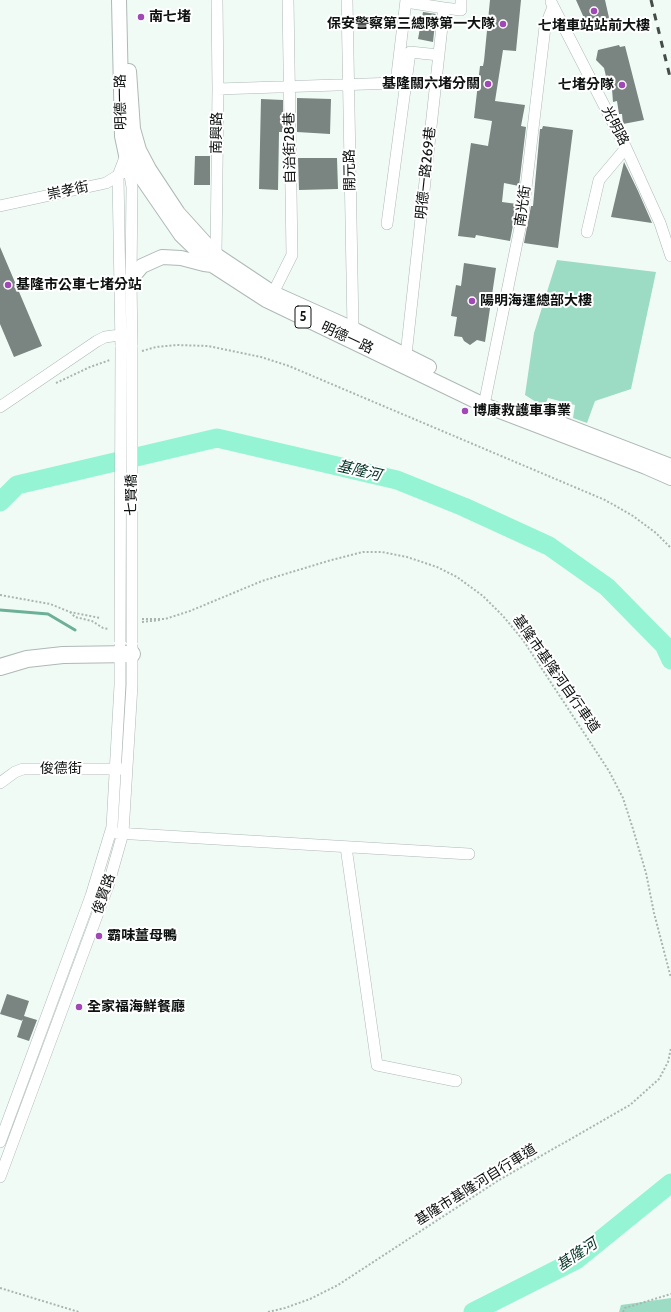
<!DOCTYPE html>
<meta charset="utf-8">
<style>
body{margin:0}
canvas{display:block;background:#f0fbf6}
</style>
<canvas width="671" height="1312"></canvas>
<script>
const c = document.querySelector('canvas').getContext('2d');
c.lineJoin = 'round';
function paint(path, color) {
  c.fillStyle = color;
  c.fill(path, 'evenodd');
}
function poly(rows) {
  const path = new Path2D();
  for (const r of rows) {
    path.moveTo(r[0], r[1]);
    for (let i = 2; i < r.length; i += 2) path.lineTo(r[i], r[i + 1]);
  }
  return path;
}
function stroke(path, color, width, dash) {
  c.strokeStyle = color;
  c.lineWidth = width;
  c.lineCap = dash ? 'butt' : 'round';
  c.setLineDash(dash || []);
  c.stroke(path);
}
function write(font, color, halo, rows, align = 'center') {
  c.font = font + ' Cabin,"Noto Sans TC",sans-serif';
  c.lineWidth = 4;
  c.setLineDash([]);
  c.textBaseline = 'middle';
  c.strokeStyle = halo;
  c.fillStyle = color;
  for (const [text, x, y, turn = 0] of rows) {
    c.save();
    c.translate(x, y);
    c.rotate((+turn || 0) * Math.PI / 180);
    c.textAlign = isNaN(turn) ? turn : align;
    if (halo) c.strokeText(text, 0, 0);
    c.fillText(text, 0, 0);
    c.restore();
  }
}
paint(poly([
 [557,260,656,272,631,389,595,401,587,423,573,418,575,405,548,398,544,407,525,395,534,333],
 [671,1298,671,1312,619,1312,621,1305]
]), '#9cdcc4');
stroke(poly([
 [0,610,48,614,75,630]
]), '#6cb098', 3);
stroke(poly([
 [0,502,17,485,217,438,397,480,464,507,549,546,607,587,664,645,671,660],
 [473,1312,576,1260,671,1183]
]), '#95f4d3', 19);
paint(poly([
 [490,0,521,0,516,51,503,50,495,101,525,105,521,126,526,127,519,186,504,183,502,202,517,204,510,241,476,235,475,238,458,236,471,143,488,146,492,121,474,118,480,66,483,66,484,61],
 [576,0,605,0,610,22,588,27],
 [423,12,436,14,433,42,418,39],
 [619,45,620,47,625,46,644,120,623,124,622,114,619,114,617,101,613,102,612,89,609,89,604,68,596,60,598,50],
 [297,98,331,99,330,134,297,132],
 [261,99,283,100,283,132,279,132,278,190,259,189],
 [543,126,573,130,558,248,524,243,531,206,533,206,540,129,542,129],
 [195,156,210,156,210,185,194,185],
 [298,158,337,158,338,189,299,190],
 [624,162,638,191,652,223,611,217],
 [0,247,42,346,14,357,0,324],
 [464,263,496,268,485,342,477,340,470,345,464,341,462,337,454,336,457,317,451,316,456,285,461,286],
 [7,994,29,1001,24,1016,37,1020,29,1041,17,1037,23,1019,23,1021,0,1014]
]), '#7a8480');
const minor = poly([
 [347,0,353,329,350,335],
 [406,2,444,8],
 [551,2,626,148,660,223,671,256],
 [218,89,396,83,406,0],
 [0,206,106,183,122,173],
 [387,224,410,52,439,55],
 [587,232,599,180,626,148],
 [216,255,218,89,217,0],
 [273,293,292,255,288,0],
 [121,347,118,176,126,155,131,153],
 [132,347,131,279,132,187,130,175,134,160],
 [406,355,444,8,461,10,461,0],
 [484,405,523,213,545,27,553,7],
 [0,407,97,341,105,337,127,334],
 [0,783,15,772,23,769,123,769],
 [116,833,469,854],
 [346,847,377,1065,456,1081],
 [0,1142,91,896,112,827,120,685,120,647],
 [0,1177,108,886,123,833,132,685,132,647]
]);
const major = poly([
 [119,0,122,136,126,155,181,235,212,265,266,300,484,405,646,467,671,478],
 [129,71,133,129,139,150,149,169,178,213,216,255,273,293,353,329,429,367],
 [131,279,142,266,162,257,181,258,204,264,212,265,212,263],
 [541,416,671,466]
]);
const highway = poly([
 [0,667,27,659,63,655,132,654]
]);
stroke(minor, '#aeb9b5', 12);
stroke(major, '#aeb9b5', 16);
stroke(highway, '#aeb9b5', 18);
stroke(poly([
 [142,351,156,347,177,345,208,346,261,357,289,366,605,500,633,516,656,533,671,548],
 [56,383,90,367,110,360],
 [0,595,50,604,70,612,100,618],
 [70,612,75,617,92,621,103,628,109,629],
 [142,619,165,619,190,611,262,581,328,561,363,552,382,552,407,557,437,567,457,577,483,596,503,616,523,640,609,771,623,798,633,829,646,873,654,913,671,978],
 [142,622,160,620],
 [0,1288,79,1312],
 [268,1312,285,1308,310,1299,338,1285,499,1180,630,1105,659,1079,668,1062,671,1048],
 [623,1312,625,1308,671,1294]
]), '#abb4b0', 2, [2, 2]);
stroke(minor, '#fff', 11);
stroke(major, '#fff', 14);
stroke(highway, '#fff', 16);
stroke(poly([
 [651,0,671,81]
]), '#464c49', 3, [7, 7]);
const minorBridge = poly([
 [120,642,121,347],
 [132,643,132,347]
]);
stroke(minorBridge, '#aeb9b5', 12, []);
stroke(minorBridge, '#fff', 11);
for (const [x, y, r, color] of [
 [594,11,4,"#a048b5"],
 [141,17,4,"#a048b5"],
 [503,24,4,"#a048b5"],
 [488,84,4,"#a048b5"],
 [622,85,4,"#a048b5"],
 [8,285,4,"#a048b5"],
 [472,301,4,"#a048b5"],
 [465,411,4,"#a048b5"],
 [99,936,4,"#a048b5"],
 [79,1007,4,"#a048b5"]
]) {
  const dot = new Path2D();
  dot.arc(x, y, r, 0, 2 * Math.PI);
  c.fillStyle = color;
  c.fill(dot);
  stroke(dot, '#fff', 1.5);
}
for (const [x, y, w] of [
 [303,317,16]
]) {
  const box = new Path2D();
  box.roundRect(x - w / 2, y - 11, w, 22, 3);
  c.fillStyle = '#fff';
  c.fill(box);
  stroke(box, '#0c100e', 1);
}
write('bold 13px', '#0c100e', null, [
 ["5",303,317]
]);
write('bold 14px', '#0c100e', '#fff', [
 ["南七堵",149,17],
 ["保安警察第三總隊第一大隊",495,24,"right"],
 ["七堵車站站前大樓",594,26,"center"],
 ["基隆關六堵分關",480,84,"right"],
 ["七堵分隊",614,85,"right"],
 ["基隆市公車七堵分站",16,285],
 ["陽明海運總部大樓",480,301],
 ["博康救護車事業",473,411],
 ["霸味薑母鴨",107,936],
 ["全家福海鮮餐廳",87,1007]
], 'left');
write('14px', '#0c100e', '#fff', [
 ["明德一路",121,102,-91],
 ["光明路",615,126,63],
 ["南興路",217,133,-89],
 ["自治街28巷",290,148,-91],
 ["開元路",350,170,-91],
 ["明德一路269巷",426,173,-84],
 ["崇孝街",68,191,-12],
 ["南光街",523,206,-82],
 ["明德一路",347,338,25],
 ["七賢橋",132,495,-90],
 ["基隆市基隆河自行車道",556,674,55],
 ["俊德街",61,769],
 ["俊賢路",104,894,-71],
 ["基隆市基隆河自行車道",476,1185,-32]
]);
write('italic 15px', '#053326', '#fff', [
 ["基隆河",359,471,13],
 ["基隆河",577,1255,-34]
]);
</script>
